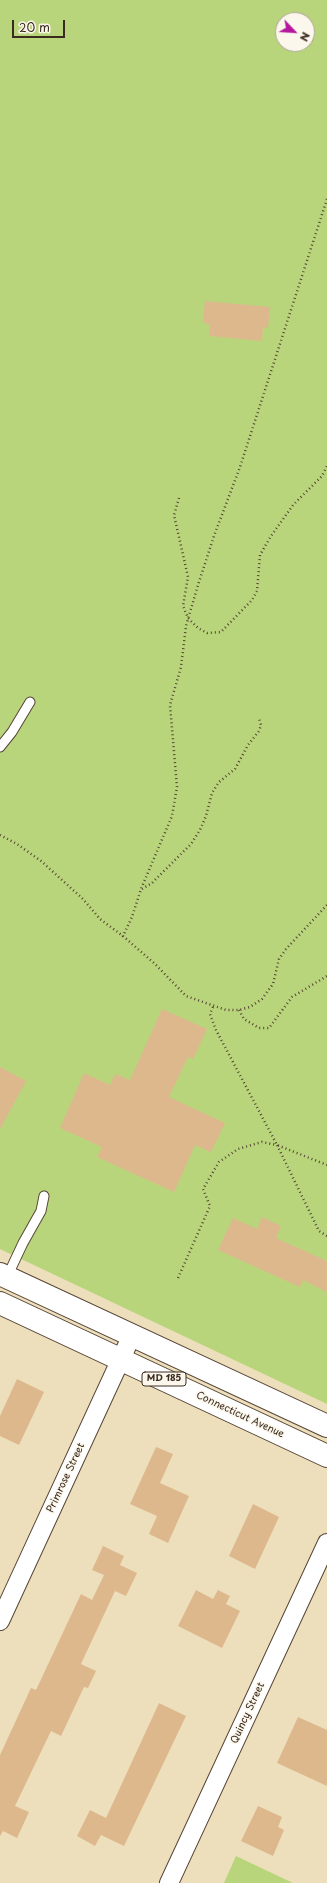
<!DOCTYPE html>
<style>
body{margin:0}
#map{position:relative;width:327px;height:1883px;overflow:hidden;background:#eddfbc;font-family:"Playpen Sans",sans-serif}
canvas{display:block}
.north{position:absolute;left:275px;top:12px;width:40px;height:40px;box-sizing:border-box;background:#fbf7ec;border:1px solid #aea59a;border-radius:50%;rotate:115deg;font-size:11px;font-weight:700;line-height:16px;text-align:center;color:#3b2a1e}
.north::after{content:'';display:block;margin:auto;width:14px;height:18px;background:#b5179e;clip-path:polygon(50% 0,100% 100%,50% 72%,0 100%)}
.scale{position:absolute;left:12px;top:20px;width:53px;height:18px;box-sizing:border-box;border:2px solid #3b2a1e;border-top:0;padding-left:5px;font-size:12px;line-height:14px;white-space:nowrap;color:#3b2a1e;-webkit-text-stroke:3px #fbf7ec;paint-order:stroke}
</style>
<div id="map">
<canvas width="327" height="1883"></canvas>
<div class="north">N</div>
<div class="scale">20 m</div>
</div>
<script>
const c = document.querySelector('canvas').getContext('2d');
c.lineJoin = 'round';
function paint(path, color) {
  c.fillStyle = color;
  c.fill(path, 'evenodd');
}
function poly(rows) {
  const path = new Path2D();
  for (const r of rows) {
    path.moveTo(r[0], r[1]);
    for (let i = 2; i < r.length; i += 2) path.lineTo(r[i], r[i + 1]);
  }
  return path;
}
function stroke(path, color, width, dash) {
  c.strokeStyle = color;
  c.lineWidth = width;
  c.lineCap = dash ? 'butt' : 'round';
  c.setLineDash(dash || []);
  c.stroke(path);
}
function write(font, color, halo, rows, align = 'center') {
  c.font = font + ' "Playpen Sans",sans-serif';
  c.lineWidth = 3;
  c.setLineDash([]);
  c.textBaseline = 'middle';
  c.strokeStyle = halo;
  c.fillStyle = color;
  for (const [text, x, y, turn = 0] of rows) {
    c.save();
    c.translate(x, y);
    c.rotate((+turn || 0) * Math.PI / 180);
    c.textAlign = isNaN(turn) ? turn : align;
    if (halo) c.strokeText(text, 0, 0);
    c.fillText(text, 0, 0);
    c.restore();
  }
}
paint(poly([
 [0,0,327,0,327,1404,0,1249],
 [283,20,307,20,307,44,283,44],
 [236,1856,293,1883,224,1883]
]), '#b8d57b');
paint(poly([
 [205,301,270,307,268,328,263,327,262,341,209,336,210,324,203,323],
 [162,1009,207,1029,193,1059,188,1057,169,1097,225,1123,211,1152,195,1145,174,1192,97,1157,102,1147,60,1128,84,1073,110,1085,115,1074,130,1080],
 [0,1067,26,1081,0,1129],
 [262,1217,281,1226,276,1238,327,1261,327,1292,303,1280,300,1287,218,1250,233,1218,257,1229],
 [17,1379,44,1392,19,1445,0,1436,0,1416],
 [156,1447,173,1454,160,1483,189,1496,168,1543,149,1534,157,1516,130,1504],
 [253,1504,279,1517,255,1569,229,1556],
 [103,1546,124,1556,120,1565,137,1573,126,1596,115,1591,81,1664,96,1671,88,1688,84,1687,61,1736,51,1731,15,1806,29,1812,17,1838,3,1831,0,1836,0,1755,31,1688,36,1690,81,1594,92,1600,104,1575,92,1570],
 [196,1590,213,1599,218,1590,230,1596,226,1604,240,1611,222,1648,178,1626],
 [159,1703,186,1716,124,1846,101,1835,95,1846,77,1836,90,1810,106,1818],
 [298,1717,327,1730,327,1786,277,1763],
 [258,1806,282,1817,278,1827,284,1830,273,1856,241,1841]
]), '#deb88d');
const service = poly([
 [0,747,12,732,30,702],
 [7,1277,23,1243,41,1211,44,1196]
]);
const minor = poly([
 [0,1621,132,1335],
 [169,1883,327,1543]
]);
const primary = poly([
 [0,1274,327,1426],
 [0,1303,327,1456]
]);
stroke(service, '#564536', 11);
stroke(minor, '#564536', 20);
stroke(primary, '#564536', 24);
stroke(poly([
 [327,199,240,467,214,536,198,585,186,626,181,667,170,705,177,787,172,816,141,889,132,917,123,936,155,964,186,996,226,1010,239,1010,250,1007,262,999,273,984,279,959,286,949,327,905],
 [179,498,174,515,188,577,183,606,188,618,198,628,207,633,221,632,252,600,257,591,260,555,271,536,293,505,322,476,327,466],
 [0,835,17,844,41,861,83,899,100,919,123,936],
 [142,889,152,883,191,844,200,830,206,816,212,793,219,782,235,769,248,745,259,731,261,725,259,718],
 [213,1007,210,1014,216,1030,277,1145,327,1165],
 [239,1010,244,1019,259,1028,269,1028,292,997,327,976],
 [178,1278,210,1206,203,1189,219,1162,238,1149,262,1142,277,1145,319,1231,327,1236]
]), '#564536', 2.5, [1, 3]);
stroke(service, '#fff', 9);
stroke(minor, '#fff', 18);
stroke(primary, '#fff', 22);
for (const [x, y, w] of [
 [164,1379,44]
]) {
  const box = new Path2D();
  box.roundRect(x - w / 2, y - 7, w, 14, 3);
  c.fillStyle = '#fbf7ec';
  c.fill(box);
  stroke(box, '#3b2a1e', 1);
}
write('bold 9px', '#3b2a1e', null, [
 ["MD 185",164,1379]
]);
write('10px', '#3b2a1e', '#fbf7ec', [
 ["Connecticut Avenue",240,1415,25],
 ["Primrose Street",66,1478,-65],
 ["Quincy Street",248,1713,-65]
]);
</script>
